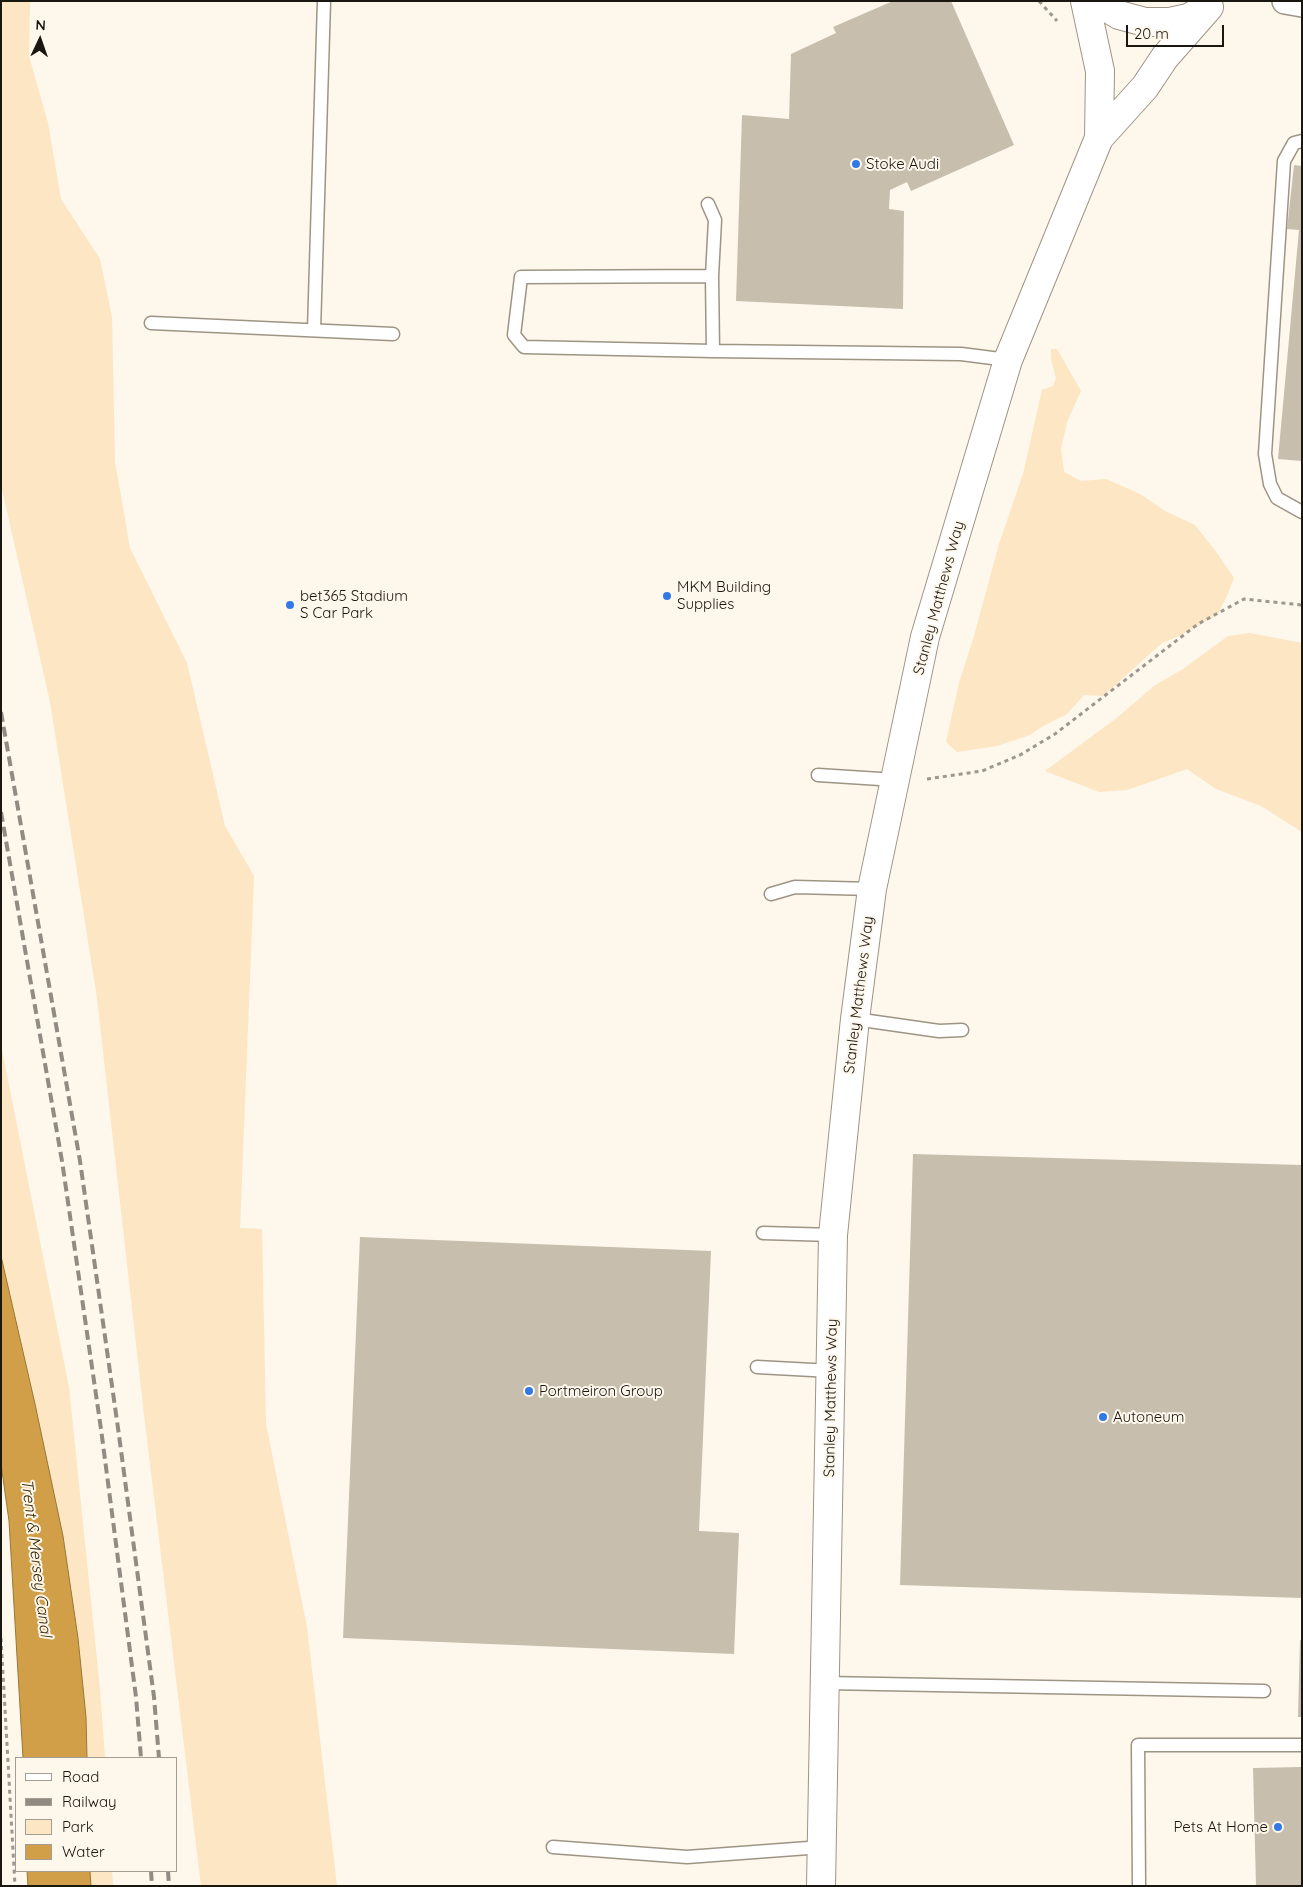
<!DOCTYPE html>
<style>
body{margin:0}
#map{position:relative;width:1303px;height:1887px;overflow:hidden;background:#fef7ec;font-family:Quicksand,sans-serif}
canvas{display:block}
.frame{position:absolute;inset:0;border:2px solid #1a1610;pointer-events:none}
.legend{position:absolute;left:15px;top:1757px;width:162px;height:115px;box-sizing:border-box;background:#fef7ec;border:1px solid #a39d94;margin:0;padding:6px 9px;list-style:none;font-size:15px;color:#1a1610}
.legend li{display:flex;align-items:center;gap:10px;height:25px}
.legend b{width:25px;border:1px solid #a39d94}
.north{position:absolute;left:15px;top:15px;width:50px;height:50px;-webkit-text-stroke:4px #fef7ec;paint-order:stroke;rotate:3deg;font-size:14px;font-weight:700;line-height:20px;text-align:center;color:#1a1610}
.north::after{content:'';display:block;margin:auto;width:18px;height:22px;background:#1a1610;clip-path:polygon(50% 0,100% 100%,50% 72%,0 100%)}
.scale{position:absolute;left:1126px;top:25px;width:98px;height:22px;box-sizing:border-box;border:2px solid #1a1610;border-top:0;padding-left:6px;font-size:15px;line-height:18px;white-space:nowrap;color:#1a1610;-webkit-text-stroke:4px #fef7ec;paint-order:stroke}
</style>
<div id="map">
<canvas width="1303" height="1887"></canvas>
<div class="frame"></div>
<ul class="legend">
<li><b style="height:6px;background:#fff"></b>Road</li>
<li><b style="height:6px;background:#918b83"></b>Railway</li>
<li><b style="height:14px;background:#fce6c3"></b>Park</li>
<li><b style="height:14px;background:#d09f48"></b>Water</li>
</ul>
<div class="north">N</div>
<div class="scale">20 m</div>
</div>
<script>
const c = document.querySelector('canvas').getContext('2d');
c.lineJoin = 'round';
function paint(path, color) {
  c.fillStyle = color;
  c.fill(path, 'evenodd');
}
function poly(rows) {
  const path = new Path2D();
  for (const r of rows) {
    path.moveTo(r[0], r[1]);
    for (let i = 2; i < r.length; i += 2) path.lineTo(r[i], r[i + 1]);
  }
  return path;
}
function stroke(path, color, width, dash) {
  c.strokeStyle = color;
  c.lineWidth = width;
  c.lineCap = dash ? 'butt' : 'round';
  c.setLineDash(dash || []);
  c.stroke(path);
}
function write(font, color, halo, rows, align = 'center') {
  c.font = font + ' Quicksand,sans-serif';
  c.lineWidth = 4;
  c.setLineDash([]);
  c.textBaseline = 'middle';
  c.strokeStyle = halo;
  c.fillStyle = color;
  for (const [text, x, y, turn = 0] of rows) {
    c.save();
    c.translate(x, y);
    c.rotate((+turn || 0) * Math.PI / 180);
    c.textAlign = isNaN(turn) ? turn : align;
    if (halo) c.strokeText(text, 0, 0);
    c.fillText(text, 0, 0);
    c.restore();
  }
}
paint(poly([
 [1,1,30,1,29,56,48,123,61,199,100,259,112,317,115,462,130,548,187,663,225,826,254,876,240,1228,262,1229,266,1424,307,1627,337,1886,201,1886,143,1406,97,998,50,702,1,485],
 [1051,349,1057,349,1081,391,1067,422,1061,449,1064,472,1081,481,1106,479,1140,494,1165,511,1195,525,1217,553,1234,578,1226,598,1217,615,1179,636,1162,643,1103,696,1084,695,1067,714,1043,726,1030,735,997,746,957,752,946,742,959,683,974,636,999,544,1023,474,1042,390,1053,386,1056,378,1051,359],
 [1250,633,1302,643,1302,832,1261,806,1216,789,1187,769,1127,790,1099,792,1045,771,1118,717,1154,686,1183,669,1228,636],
 [1,1045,69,1387,100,1689,105,1758,87,1758,86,1717,78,1638,63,1536,35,1404,1,1256],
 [90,1871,112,1871,113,1886,91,1886]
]), '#fce6c3');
const water = poly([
 [1,1256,35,1404,63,1536,78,1638,86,1717,87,1758,23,1758,9,1521,1,1464,1,1256],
 [27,1871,90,1871,91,1886,28,1886,27,1871]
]);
paint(water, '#d09f48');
stroke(water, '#997637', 1);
paint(poly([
 [893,1,951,1,1014,145,911,191,907,182,890,190,889,209,904,211,903,309,736,301,742,115,789,119,791,54,836,33,833,27],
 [1294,165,1302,166,1302,461,1278,459,1299,230,1287,229],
 [913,1154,1302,1165,1302,1598,900,1585],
 [360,1237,711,1251,699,1531,739,1533,734,1654,343,1638],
 [1300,1640,1302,1640,1302,1717,1298,1717],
 [1302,1767,1302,1886,1256,1886,1253,1768]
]), '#c8bead');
const service = poly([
 [1302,141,1294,143,1284,161,1265,454,1270,484,1277,498,1302,512],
 [708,204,715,220,712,276,713,351],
 [712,276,521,277,514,335,524,347,713,351,961,354,1008,360],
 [151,323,393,334],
 [314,330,324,1],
 [818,775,896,780],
 [771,894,795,887,872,889],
 [855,1019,939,1031,962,1030],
 [763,1233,833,1235],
 [757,1367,831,1371],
 [825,1683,1264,1691],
 [553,1847,687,1857,822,1847],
 [1139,1886,1138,1745,1302,1745]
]);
const minor = poly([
 [1285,1,1302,4]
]);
const secondary = poly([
 [1085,1,1100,71,1099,138],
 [1096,1,1119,15,1145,22,1170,22,1188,18,1205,9],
 [821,1886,833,1235,855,1019,872,889,925,637,1008,360,1099,138,1145,87,1165,57,1209,7]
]);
stroke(service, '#9e9484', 15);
stroke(minor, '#9e9484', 28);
stroke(secondary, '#9e9484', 30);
stroke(poly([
 [1039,1,1057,21],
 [927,779,982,771,1020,755,1055,734,1198,624,1244,599,1302,605],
 [1,1638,15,1886]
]), '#9d978e', 3, [4, 4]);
stroke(service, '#fff', 12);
stroke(minor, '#fff', 25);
stroke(secondary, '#fff', 28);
stroke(poly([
 [1,712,80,1161,118,1428,154,1697,159,1758],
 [1,812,62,1161,101,1429,136,1697,141,1758],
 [151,1871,152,1886],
 [168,1871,169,1886]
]), '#918b83', 4, [10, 5]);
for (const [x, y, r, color] of [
 [856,164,5,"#3279e6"],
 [667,596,5,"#3279e6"],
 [290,605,5,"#3279e6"],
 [529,1391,5,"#3279e6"],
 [1103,1417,5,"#3279e6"],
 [1278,1827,5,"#3279e6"]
]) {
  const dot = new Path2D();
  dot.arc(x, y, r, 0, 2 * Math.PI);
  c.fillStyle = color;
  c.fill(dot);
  stroke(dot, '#fef7ec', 2);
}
write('15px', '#1a1610', '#fef7ec', [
 ["Stoke Audi",866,164],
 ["MKM Building",677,587],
 ["Supplies",677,604],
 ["bet365 Stadium",300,596],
 ["S Car Park",300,613],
 ["Portmeiron Group",539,1391],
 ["Autoneum",1113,1417],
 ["Pets At Home",1268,1827,"right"]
], 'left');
write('15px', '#1a1610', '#fef7ec', [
 ["Stanley Matthews Way",939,598,-75],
 ["Stanley Matthews Way",859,995,-83],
 ["Stanley Matthews Way",831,1398,-89]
]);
write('italic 16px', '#3a2600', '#fef7ec', [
 ["Trent & Mersey Canal",36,1558,83]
]);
</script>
